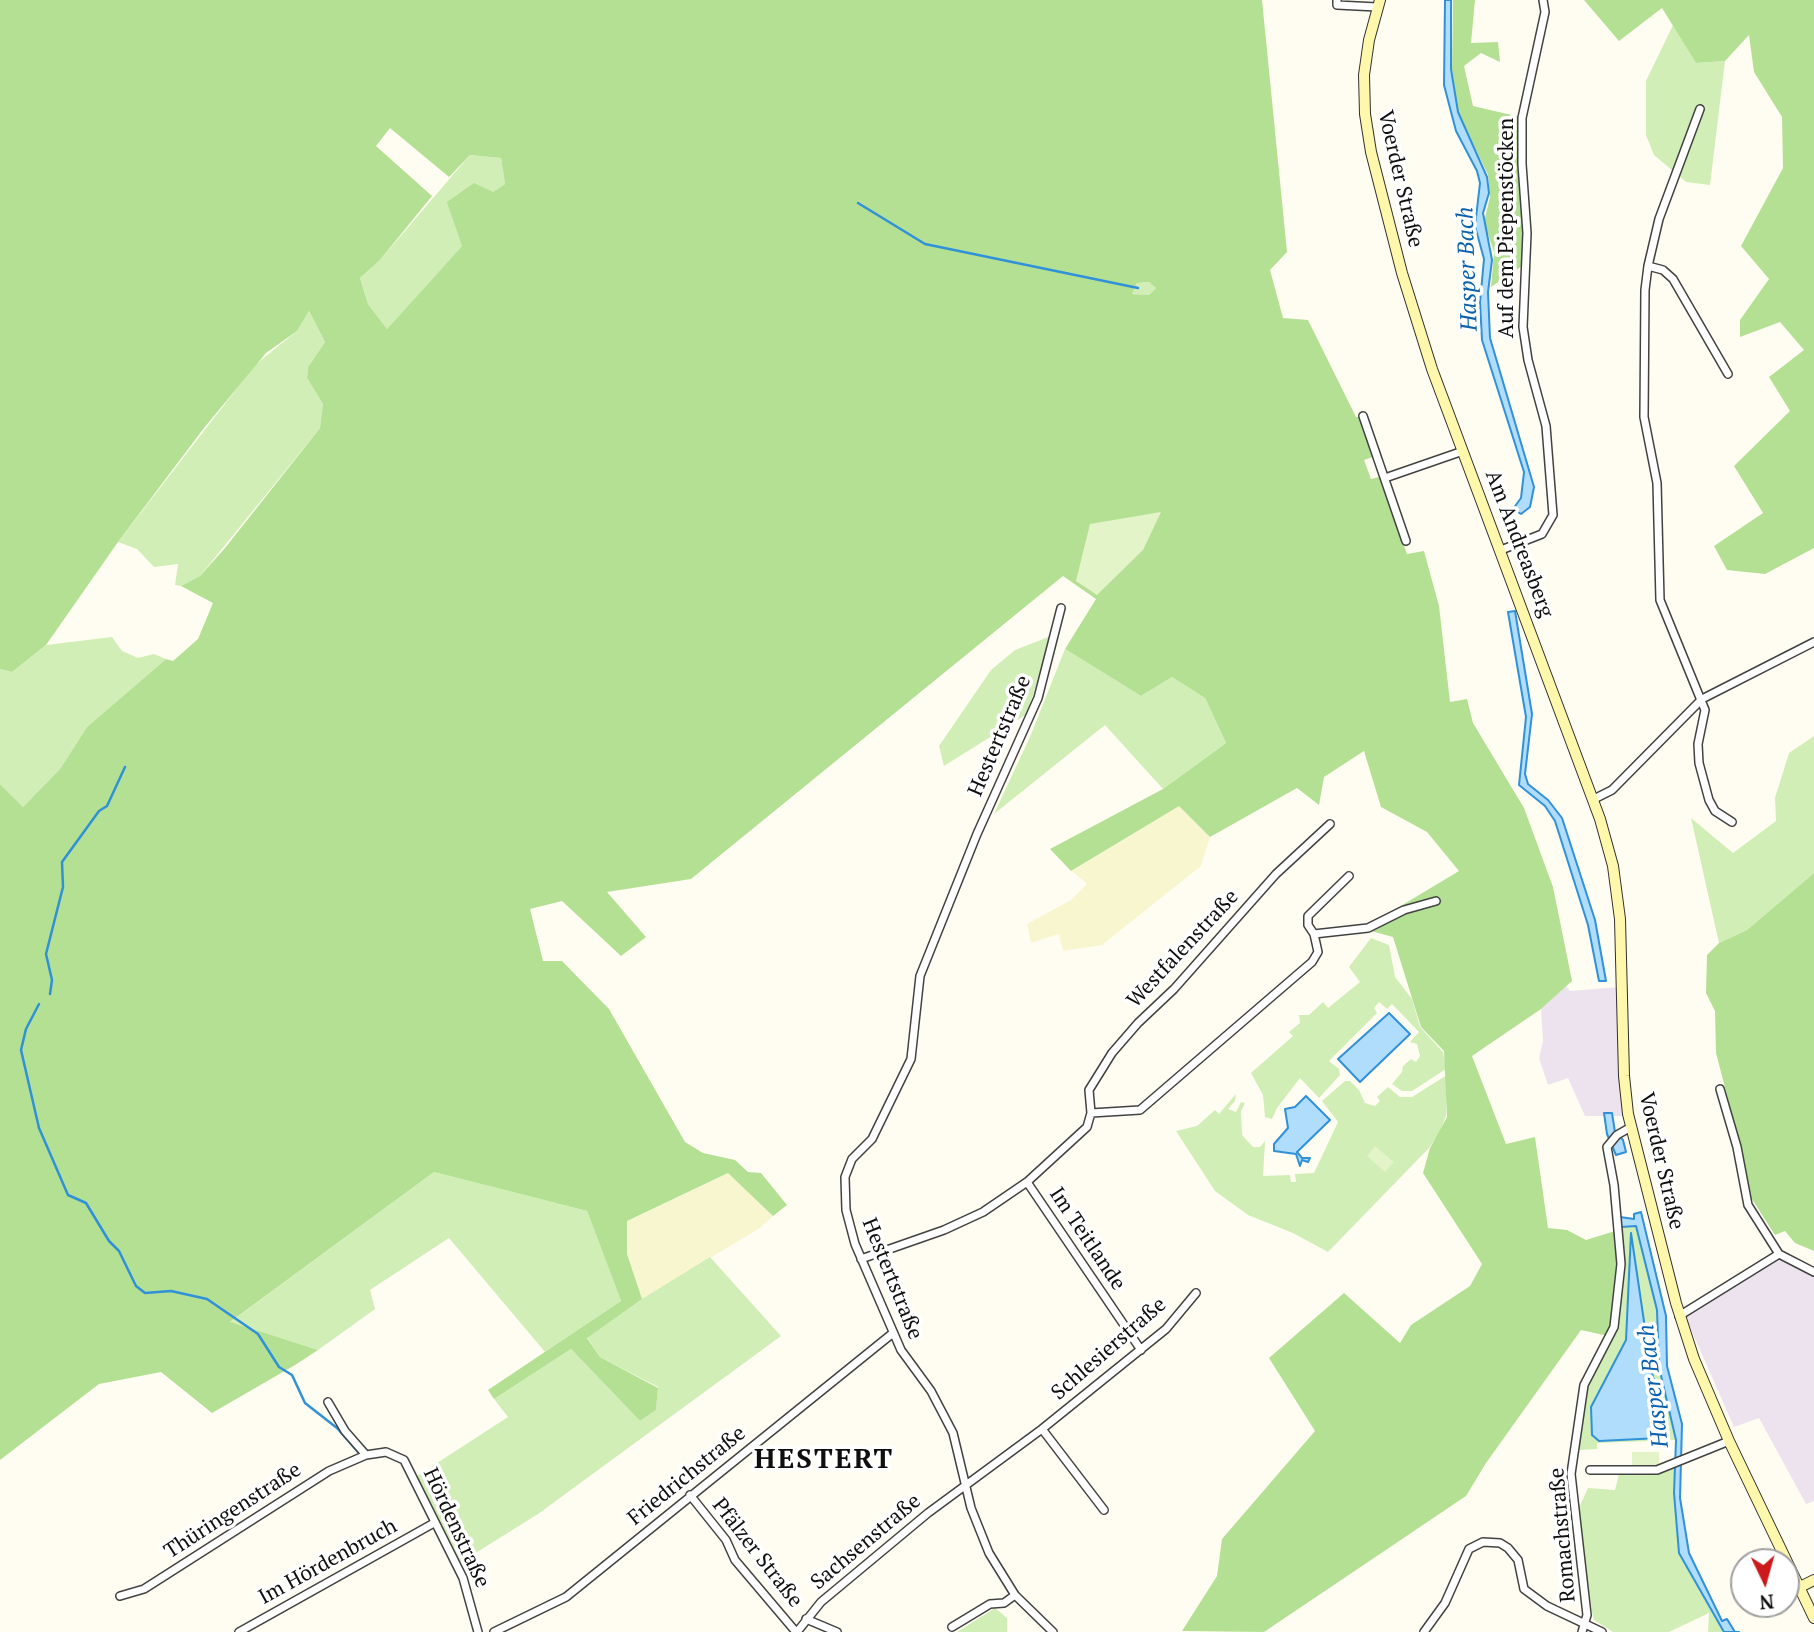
<!DOCTYPE html>
<meta charset="utf-8">
<style>
body{margin:0}
#map{position:relative;width:1814px;height:1632px;overflow:hidden;background:#fffdf1;font-family:"PT Serif",serif}
canvas{display:block}
.north{position:absolute;left:1730px;top:1548px;width:70px;height:70px;box-sizing:border-box;background:#fff;border:2px solid #9f9f9f;border-radius:50%;rotate:175deg;font-size:19px;font-weight:700;line-height:28px;text-align:center;color:#0f0f0f}
.north::after{content:'';display:block;margin:auto;width:24px;height:32px;background:#cc1a1c;clip-path:polygon(50% 0,100% 100%,50% 72%,0 100%)}
</style>
<div id="map">
<canvas width="1814" height="1632"></canvas>
<div class="north">N</div>
</div>
<script>
const c = document.querySelector('canvas').getContext('2d');
c.lineJoin = 'round';
function paint(path, color) {
  c.fillStyle = color;
  c.fill(path, 'evenodd');
}
function poly(rows) {
  const path = new Path2D();
  for (const r of rows) {
    path.moveTo(r[0], r[1]);
    for (let i = 2; i < r.length; i += 2) path.lineTo(r[i], r[i + 1]);
  }
  return path;
}
function stroke(path, color, width, dash) {
  c.strokeStyle = color;
  c.lineWidth = width;
  c.lineCap = dash ? 'butt' : 'round';
  c.setLineDash(dash || []);
  c.stroke(path);
}
function write(font, color, halo, rows, align = 'center') {
  c.font = font + ' "PT Serif",serif';
  c.lineWidth = 7;
  c.setLineDash([]);
  c.textBaseline = 'middle';
  c.strokeStyle = halo;
  c.fillStyle = color;
  for (const [text, x, y, turn = 0] of rows) {
    c.save();
    c.translate(x, y);
    c.rotate((+turn || 0) * Math.PI / 180);
    c.textAlign = isNaN(turn) ? turn : align;
    if (halo) c.strokeText(text, 0, 0);
    c.fillText(text, 0, 0);
    c.restore();
  }
}
paint(poly([
 [1566,986,1570,991,1618,987,1624,1116,1585,1116,1568,1078,1548,1085,1539,1058,1543,1041,1541,1009],
 [1779,1259,1814,1276,1814,1501,1806,1504,1759,1418,1734,1427,1685,1316]
]), '#ede3ee');
paint(poly([
 [1179,805,1210,837,1201,866,1102,945,1063,951,1059,934,1031,943,1027,924,1071,900,1087,884,1072,871],
 [729,1173,773,1216,760,1228,642,1299,627,1254,627,1221]
]), '#f8f6ce');
paint(poly([
 [1673,25,1696,63,1725,61,1710,185,1686,182,1654,155,1646,135,1646,81],
 [470,155,501,158,505,184,493,192,462,246,387,329,368,304,360,278,380,260],
 [1149,282,1156,288,1149,295,1132,294,1137,283],
 [309,311,325,342,308,367,307,378,323,404,320,428,200,576,181,586,175,585,178,564,154,567,137,549,118,542,255,365,297,331],
 [1051,636,1027,714,944,766,939,746,991,670,1015,650],
 [112,637,122,651,138,658,154,654,166,659,87,727,60,769,23,807,0,784,0,669,12,672,46,645],
 [1065,649,1141,696,1172,677,1205,698,1226,743,1163,789,1105,725,994,814,1030,737],
 [1814,736,1814,873,1747,930,1719,943,1691,818,1733,853,1776,821,1775,798,1789,753],
 [1371,938,1389,945,1395,977,1412,999,1420,1027,1443,1052,1446,1069,1412,1091,1402,1091,1392,1084,1402,1072,1403,1066,1411,1059,1416,1062,1420,1056,1417,1044,1410,1042,1419,1032,1392,1004,1387,1009,1379,1002,1374,1008,1377,1013,1329,1061,1339,1069,1340,1075,1319,1098,1300,1078,1277,1108,1272,1119,1265,1117,1263,1095,1251,1073,1293,1036,1289,1032,1300,1023,1299,1015,1309,1015,1323,1002,1328,1008,1360,982,1349,967],
 [1447,1075,1446,1116,1439,1133,1429,1148,1328,1252,1293,1233,1248,1215,1215,1191,1176,1131,1197,1126,1215,1110,1219,1114,1236,1094,1235,1101,1228,1109,1236,1112,1241,1102,1245,1103,1241,1111,1242,1135,1253,1147,1260,1147,1265,1141,1263,1176,1290,1175,1291,1182,1296,1182,1295,1174,1314,1173,1338,1122,1322,1101,1345,1081,1350,1081,1359,1090,1365,1103,1375,1106,1380,1101,1377,1097,1388,1087,1400,1097,1412,1097],
 [434,1172,587,1211,621,1301,545,1352,449,1238,370,1290,375,1309,318,1350,229,1323],
 [1636,1225,1657,1310,1659,1367,1676,1440,1597,1443,1597,1449,1579,1450,1585,1387,1613,1334,1623,1282,1621,1227],
 [710,1257,781,1336,538,1514,461,1562,417,1476,508,1417,494,1399,571,1349,640,1421,656,1410,658,1387,600,1357,587,1337,642,1299],
 [1674,1465,1674,1493,1679,1553,1724,1632,1708,1632,1709,1613,1669,1632,1613,1632,1594,1620,1592,1612,1578,1510,1588,1488,1615,1490,1619,1474,1654,1474],
 [995,1608,1007,1618,1007,1632,957,1632]
]), '#d1eeb6');
paint(poly([
 [0,0,1262,0,1287,252,1270,270,1283,318,1308,320,1356,417,1359,417,1373,457,1364,460,1371,479,1379,477,1407,554,1424,551,1439,606,1450,702,1467,699,1473,723,1524,808,1553,887,1572,981,1541,1009,1472,1056,1506,1144,1535,1137,1548,1228,1567,1230,1586,1240,1615,1231,1618,1285,1608,1336,1581,1330,1486,1463,1466,1496,1264,1632,1182,1631,1217,1576,1222,1539,1315,1431,1269,1358,1344,1293,1400,1343,1411,1325,1470,1286,1482,1264,1423,1173,1430,1148,1447,1117,1444,1051,1421,1027,1393,937,1371,931,1369,925,1459,871,1427,832,1381,807,1364,751,1324,777,1319,805,1297,788,1210,837,1179,806,1071,871,1050,849,1163,789,1226,743,1205,698,1172,677,1141,696,1065,649,1096,599,1063,576,691,879,607,892,646,937,621,956,562,901,530,909,543,961,562,961,609,1009,685,1142,703,1153,735,1160,748,1172,761,1173,787,1205,773,1216,728,1173,627,1221,627,1254,642,1299,587,1338,600,1357,658,1388,656,1410,640,1421,571,1349,494,1399,488,1390,621,1301,587,1211,434,1172,230,1322,318,1350,295,1365,212,1413,161,1372,99,1384,0,1460,0,784,23,807,60,769,87,727,166,659,173,661,198,639,213,603,181,586,200,576,225,548,320,428,323,404,307,378,308,367,325,342,309,311,297,331,266,353,204,428,118,542,46,645,12,672,0,669],
 [390,128,449,177,470,155,501,158,505,184,493,192,474,183,447,202,462,246,387,329,368,304,360,278,380,260,432,196,376,146],
 [1149,282,1156,288,1149,295,1132,294,1137,283],
 [1453,0,1475,0,1471,43,1498,42,1500,62,1481,53,1464,66,1473,106,1520,117,1525,234,1522,266,1491,287,1494,252,1484,222,1490,197,1488,175,1458,112,1452,69],
 [1584,0,1814,0,1814,548,1765,574,1727,570,1714,546,1763,513,1734,466,1790,411,1769,377,1804,350,1780,322,1740,337,1740,320,1769,279,1741,246,1783,168,1782,117,1754,72,1749,35,1725,61,1696,63,1662,8,1619,41],
 [1814,873,1814,1251,1795,1243,1785,1231,1775,1235,1750,1196,1740,1145,1716,1053,1715,1011,1706,993,1707,955,1719,943,1747,930]
]), '#b4e094');
paint(poly([
 [1161,512,1143,550,1097,595,1076,581,1090,524],
 [1375,1146,1394,1162,1385,1172,1367,1156],
 [1632,1452,1659,1452,1659,1468,1632,1468]
]), '#e4f4c9');
const water = poly([
 [1445,0,1451,0,1451,69,1458,112,1487,177,1489,193,1483,213,1492,260,1488,292,1490,338,1534,487,1530,507,1521,514,1513,509,1521,498,1524,472,1482,340,1480,302,1484,259,1475,226,1480,183,1477,171,1456,131,1444,85,1445,0],
 [1515,611,1532,714,1525,774,1528,784,1548,800,1562,818,1595,920,1606,981,1599,981,1588,925,1555,821,1545,806,1519,785,1526,717,1508,612,1515,611],
 [1389,1013,1410,1034,1360,1082,1338,1059,1389,1013],
 [1306,1096,1330,1120,1297,1152,1302,1158,1310,1158,1308,1162,1302,1160,1300,1166,1296,1154,1274,1151,1274,1144,1288,1128,1285,1109,1295,1107,1306,1096],
 [1604,1113,1612,1113,1615,1132,1623,1140,1626,1152,1616,1155,1607,1134,1604,1113],
 [1641,1212,1666,1316,1667,1366,1682,1424,1680,1498,1689,1553,1722,1621,1727,1619,1735,1632,1739,1632,1724,1632,1679,1553,1674,1493,1676,1440,1659,1367,1657,1310,1636,1226,1621,1227,1620,1217,1634,1219,1634,1214,1641,1212],
 [1631,1233,1651,1369,1667,1430,1660,1438,1599,1441,1592,1435,1591,1407,1626,1340,1631,1233]
]);
paint(water, '#b0ddfb');
stroke(water, '#3091d9', 2);
stroke(poly([
 [858,203,925,244,1138,288],
 [50,994,52,980,46,954,63,887,62,862,99,811,107,806,125,767],
 [39,1004,26,1029,21,1050,39,1128,68,1195,86,1203,109,1241,119,1251,136,1286,145,1293,171,1291,207,1299,258,1334,279,1367,292,1375,305,1403,337,1428,358,1452]
]), '#3091d9', 2.5);
const street = poly([
 [1337,0,1337,5,1377,7],
 [1700,109,1659,219,1648,266,1645,290,1644,417,1657,483,1660,600,1705,710,1698,744,1699,763,1709,800,1715,811,1732,822],
 [1648,266,1663,270,1673,279,1728,374],
 [1363,416,1406,541],
 [1385,478,1463,451],
 [1501,550,1542,534,1553,515,1546,426,1528,360,1523,327,1527,233,1522,164,1522,118,1545,12,1543,0],
 [1594,799,1612,790,1702,699,1814,642],
 [1349,876,1308,916,1308,925,1314,934,1368,928,1404,910,1436,901],
 [1720,1089,1737,1147,1748,1205,1779,1254,1814,1272],
 [1091,1113,1089,1090,1112,1053,1138,1023,1174,989,1276,874,1330,824],
 [1027,1182,1141,1350],
 [861,1259,944,1230,983,1212,1027,1182,1087,1127,1091,1113,1140,1110,1312,962,1318,952,1314,934],
 [1679,1316,1779,1254],
 [328,1402,345,1431,366,1455],
 [1042,1429,1104,1510],
 [1590,1470,1657,1470,1729,1441],
 [690,1495,726,1540,735,1560,796,1632],
 [120,1596,144,1589,329,1471,366,1455,386,1452,404,1460,463,1578,478,1632],
 [806,1619,837,1632],
 [952,1627,990,1604,1004,1603,1015,1595],
 [239,1632,434,1523],
 [494,1632,566,1597,893,1333],
 [797,1632,821,1602,928,1513,1042,1429,1166,1329,1196,1293],
 [1053,1632,1015,1595,989,1553,971,1508,953,1433,931,1391,901,1350,855,1244,846,1210,845,1177,852,1159,872,1139,911,1059,920,976,977,834,1038,698,1061,608],
 [1424,1632,1445,1603,1469,1549,1483,1542,1500,1543,1508,1548,1518,1560,1524,1589,1547,1606,1602,1632],
 [1582,1632,1587,1615,1571,1474,1584,1385,1614,1327,1621,1264,1614,1185,1607,1147,1617,1135,1631,1127]
]);
const secondary = poly([
 [1380,0,1369,40,1364,75,1365,114,1371,152,1402,273,1432,369,1600,819,1613,866,1620,919,1624,1076,1628,1114,1676,1303,1694,1359,1729,1441,1814,1618],
 [1800,1587,1814,1580]
]);
stroke(street, '#424242', 10);
stroke(secondary, '#313131', 12);
stroke(street, '#fff', 7);
stroke(secondary, '#fff8ac', 10);
write('21px', '#0f0f0f', '#fff', [
 ["Voerder Straße",1400,179,77],
 ["Auf dem Piepenstöcken",1507,228,-90],
 ["Am Andreasberg",1519,544,69],
 ["Hestertstraße",1000,736,-67],
 ["Westfalenstraße",1183,949,-47],
 ["Voerder Straße",1661,1161,77],
 ["Im Teitlande",1087,1239,56],
 ["Hestertstraße",892,1279,68],
 ["Schlesierstraße",1109,1349,-41],
 ["Friedrichstraße",687,1476,-39],
 ["Thüringenstraße",233,1511,-33],
 ["Hördenstraße",456,1528,65],
 ["Romachstraße",1563,1535,-95],
 ["Sachsenstraße",866,1542,-40],
 ["Pfälzer Straße",757,1553,52],
 ["Im Hördenbruch",328,1562,-29]
]);
write('italic 23px', '#0c61ad', '#fff', [
 ["Hasper Bach",1468,269,-92],
 ["Hasper Bach",1654,1386,-97]
]);
c.letterSpacing = '2px';
write('bold 28px', '#0f0f0f', '#fff', [
 ["HESTERT",824,1460]
]);
c.letterSpacing = '0px';
</script>
